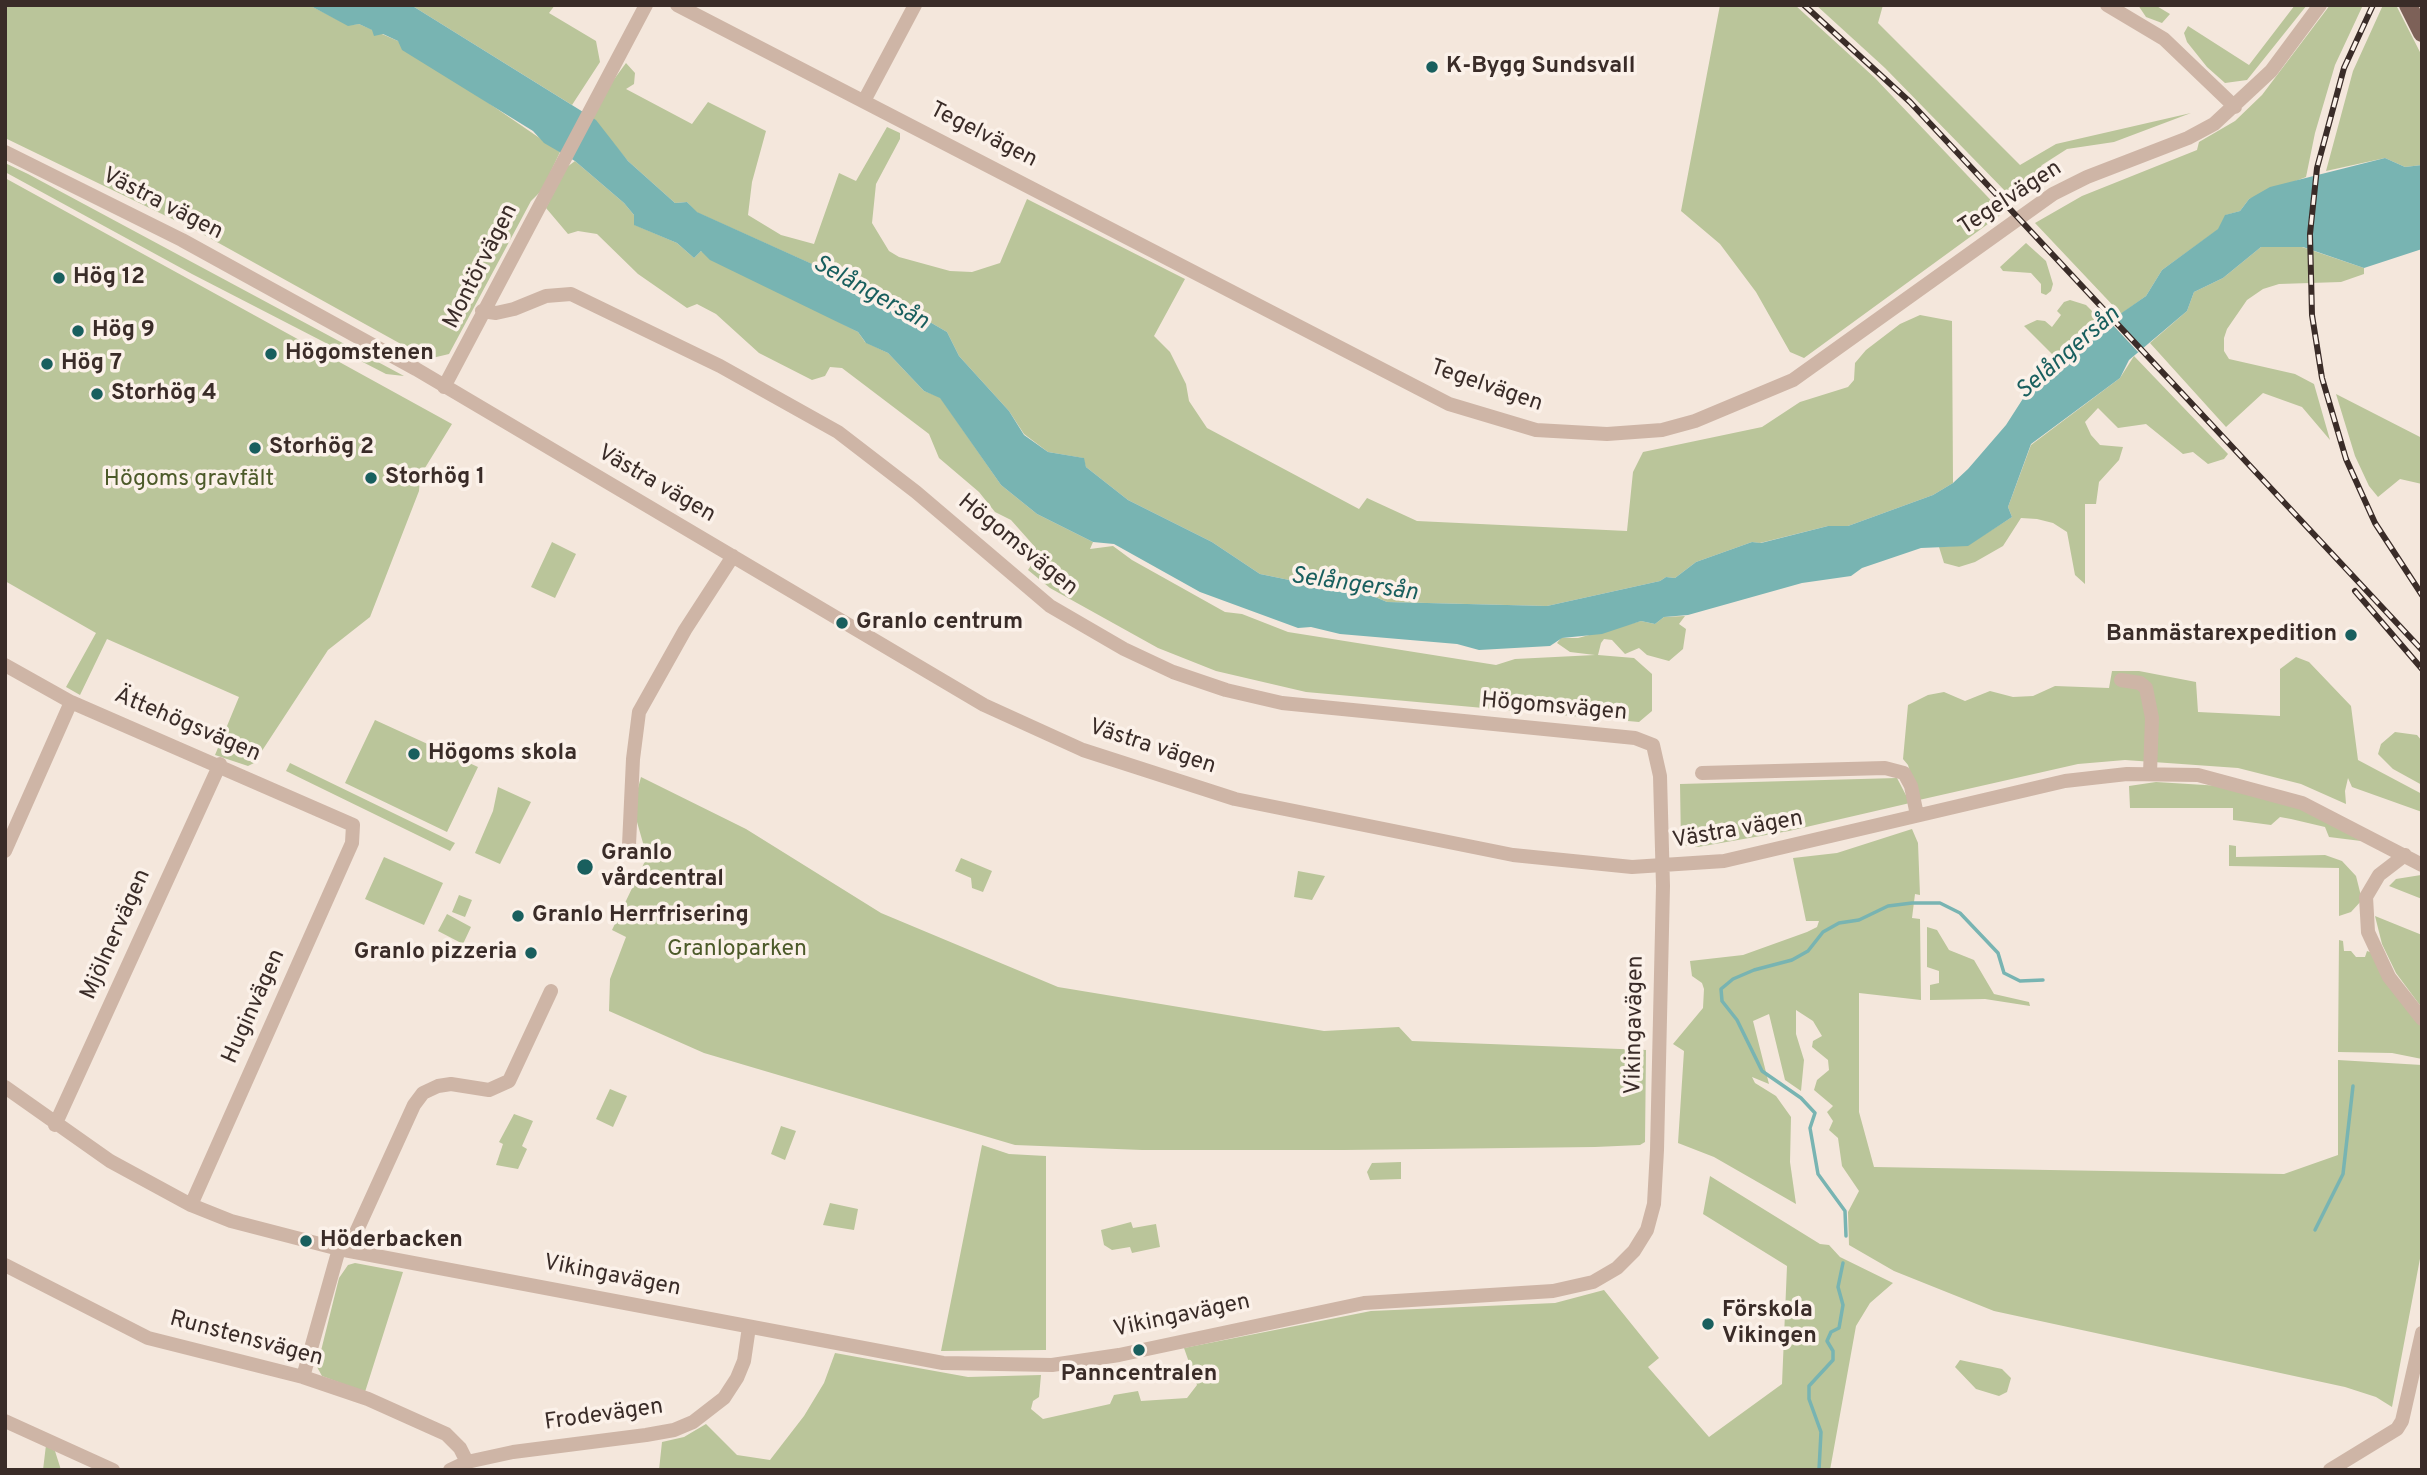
<!DOCTYPE html>
<meta charset="utf-8">
<style>
body{margin:0}
#map{position:relative;width:2427px;height:1475px;overflow:hidden;background:#f4e7dc;font-family:Overpass,sans-serif}
canvas{display:block}
.frame{position:absolute;inset:0;border:7px solid #3a2c28;pointer-events:none}
</style>
<div id="map">
<canvas width="2427" height="1475"></canvas>
<div class="frame"></div>
</div>
<script>
const c = document.querySelector('canvas').getContext('2d');
c.lineJoin = 'round';
function paint(path, color) {
  c.fillStyle = color;
  c.fill(path, 'evenodd');
}
function poly(rows) {
  const path = new Path2D();
  for (const r of rows) {
    path.moveTo(r[0], r[1]);
    for (let i = 2; i < r.length; i += 2) path.lineTo(r[i], r[i + 1]);
  }
  return path;
}
function stroke(path, color, width, dash) {
  c.strokeStyle = color;
  c.lineWidth = width;
  c.lineCap = dash ? 'butt' : 'round';
  c.setLineDash(dash || []);
  c.stroke(path);
}
function write(font, color, halo, rows, align = 'center') {
  c.font = font + ' Overpass,sans-serif';
  c.lineWidth = 7;
  c.setLineDash([]);
  c.textBaseline = 'middle';
  c.strokeStyle = halo;
  c.fillStyle = color;
  for (const [text, x, y, turn = 0] of rows) {
    c.save();
    c.translate(x, y);
    c.rotate((+turn || 0) * Math.PI / 180);
    c.textAlign = isNaN(turn) ? turn : align;
    if (halo) c.strokeText(text, 0, 0);
    c.fillText(text, 0, 0);
    c.restore();
  }
}
paint(poly([
 [5,5,309,5,348,25,359,24,398,41,560,152,542,190,531,201,449,354,428,359,197,231,5,138],
 [411,5,555,5,549,13,596,41,600,62,572,105],
 [1720,5,1795,5,1875,78,2003,213,1804,358,1790,352,1756,292,1720,244,1681,211],
 [1816,5,1883,5,1878,23,2020,165,2056,144,2191,113,2114,142,2067,149,2042,165,2028,185,2009,195,1885,68],
 [2138,5,2155,5,2170,14,2162,23,2146,17],
 [2295,5,2307,5,2247,80,2225,83,2207,67,2187,42,2184,33,2188,26,2249,65],
 [2330,5,2363,5,2335,65,2315,133,2306,177,2249,199,2240,211,2226,215,2219,229,2162,270,2146,296,2121,314,2035,223,2082,196,2197,150,2199,142,2235,121,2262,95],
 [2383,5,2396,5,2422,56,2422,165,2405,167,2385,158,2326,171,2353,71],
 [626,63,635,73,634,84,626,89,692,124,708,102,766,131,752,182,748,215,781,235,814,244,839,173,856,181,887,127,900,133,900,139,876,184,872,223,889,251,899,257,950,271,972,272,1000,263,1027,199,1185,279,1154,336,1170,352,1186,384,1189,401,1207,428,1359,509,1367,498,1417,521,1627,531,1633,472,1643,452,1762,427,1800,402,1848,387,1854,380,1855,363,1866,350,1900,324,1920,315,1952,321,1953,483,1933,495,1848,526,1828,526,1760,543,1752,542,1696,562,1675,578,1666,577,1660,581,1547,606,1387,602,1361,591,1333,589,1260,574,1212,542,1128,500,1086,467,1083,458,1048,452,1024,434,1009,411,959,356,947,332,892,300,696,212,687,202,675,203,628,161,592,118,604,93],
 [575,161,624,203,634,215,635,225,677,243,694,258,701,251,858,332,865,342,888,353,924,391,940,397,1001,485,1037,514,1093,542,1090,549,1113,546,1132,560,1225,612,1242,614,1288,632,1496,665,1515,659,1595,655,1570,652,1557,643,1561,638,1578,638,1641,621,1655,624,1664,617,1685,616,1679,624,1686,629,1683,649,1669,661,1647,655,1639,648,1625,654,1612,640,1604,639,1601,643,1598,655,1634,658,1652,674,1652,711,1639,722,1306,692,1216,671,1158,648,1050,588,1028,570,1037,556,1035,547,1011,520,995,512,979,492,939,458,929,434,842,368,830,367,825,376,812,380,759,353,716,314,697,304,687,308,638,274,597,234,578,231,568,234,546,208,567,167],
 [5,163,28,174,404,376,386,374,192,274,5,172],
 [5,178,452,424,420,476,419,491,370,617,328,650,254,763,248,766,215,755,239,697,107,639,80,695,66,687,96,633,5,581],
 [2026,243,2046,261,2053,284,2051,291,2046,295,2041,293,2041,284,2031,273,2003,271,2000,267],
 [2261,247,2302,247,2364,268,2364,274,2341,282,2279,284,2263,289,2247,300,2227,329,2224,338,2224,351,2229,359,2295,374,2314,384,2330,440,2302,407,2263,393,2226,427,2150,343,2187,311,2194,292,2223,278],
 [2070,300,2086,305,2106,325,2058,360,2024,326,2037,320,2045,321,2052,327,2061,315,2057,311,2064,302],
 [2134,356,2228,454,2224,459,2208,464,2193,452,2183,454,2146,424,2118,428,2098,408,2085,422,2091,435,2100,445,2123,447,2119,460,2099,482,2096,504,2085,504,2085,584,2075,575,2067,532,2053,523,2037,519,2021,518,2003,546,1975,562,1959,567,1944,563,1939,547,1968,545,2012,517,2008,507,2031,445,2120,378],
 [2336,394,2422,438,2422,484,2400,479,2378,497,2369,486,2355,456],
 [552,542,576,554,555,598,531,587],
 [2296,657,2309,662,2351,706,2358,760,2422,794,2422,812,2352,787,2348,778,2345,791,2346,804,2301,784,2238,768,2125,760,2078,764,1919,800,1908,765,1903,759,1908,705,1928,695,1944,692,1965,701,1990,691,2013,697,2033,696,2055,686,2109,688,2112,671,2139,671,2196,682,2198,712,2280,716,2280,669],
 [375,720,478,767,447,832,345,783],
 [2395,732,2417,735,2422,741,2422,785,2393,769,2378,754,2381,744],
 [290,763,455,843,450,851,286,771],
 [641,777,746,829,881,913,1058,987,1324,1031,1399,1027,1412,1041,1646,1050,1645,1142,1640,1145,1595,1147,1344,1150,1142,1150,1015,1145,704,1053,609,1011,610,979,626,937,612,930,647,857,637,822,635,799],
 [1897,778,1910,803,1789,831,1698,847,1681,845,1680,784],
 [2156,782,2221,786,2304,809,2361,839,2361,841,2329,837,2325,827,2291,819,2280,817,2271,825,2233,820,2233,808,2130,808,2129,786],
 [498,787,531,802,500,864,475,853,493,811],
 [1912,829,1918,843,1920,895,1915,894,1912,918,1920,919,1921,1000,1859,993,1859,1112,1874,1167,2284,1174,2338,1155,2338,1060,2422,1065,2422,1248,2392,1407,2376,1397,2345,1387,1994,1311,1894,1271,1849,1245,1848,1212,1859,1191,1842,1166,1838,1138,1829,1130,1833,1121,1827,1112,1833,1106,1814,1090,1817,1080,1829,1070,1828,1060,1812,1047,1813,1041,1822,1036,1813,1021,1796,1010,1796,1034,1804,1060,1801,1091,1785,1080,1769,1014,1753,1021,1769,1084,1752,1077,1755,1083,1776,1096,1791,1117,1790,1162,1796,1204,1714,1157,1678,1143,1684,1051,1673,1044,1703,1008,1704,989,1702,983,1692,976,1690,961,1743,955,1807,932,1817,927,1819,921,1806,921,1793,858,1837,853],
 [2229,845,2236,846,2236,857,2325,855,2342,861,2356,876,2362,900,2351,912,2339,916,2339,868,2229,866],
 [384,857,443,883,424,925,365,899],
 [961,858,992,871,983,892,972,888,971,878,955,871],
 [1298,871,1325,876,1312,900,1294,897],
 [2421,875,2422,899,2389,886,2396,879],
 [459,895,472,900,465,917,452,912],
 [447,914,471,927,463,944,438,931],
 [2375,916,2422,935,2422,1008,2396,973,2382,944],
 [1927,927,1937,930,1949,950,1974,960,1994,994,2029,1002,2030,1006,1985,999,1930,1000,1930,985,1939,983,1939,971,1927,967],
 [2339,940,2343,941,2344,951,2351,951,2356,957,2365,957,2367,951,2373,953,2422,1025,2422,1059,2392,1053,2338,1052],
 [610,1089,627,1096,613,1127,596,1119],
 [514,1114,533,1121,522,1146,527,1149,518,1169,496,1165,503,1144,499,1142],
 [781,1126,796,1131,785,1160,771,1154],
 [982,1145,1009,1154,1046,1156,1046,1350,941,1351],
 [1401,1162,1401,1179,1370,1180,1367,1172,1372,1163],
 [1710,1176,1820,1244,1829,1245,1840,1257,1893,1283,1870,1303,1856,1326,1830,1470,659,1470,662,1442,684,1437,706,1424,737,1455,770,1460,804,1416,824,1383,835,1353,968,1377,1041,1375,1039,1397,1033,1401,1031,1409,1043,1419,1110,1404,1114,1395,1138,1391,1141,1401,1187,1398,1197,1385,1184,1348,1371,1311,1555,1303,1604,1290,1659,1358,1648,1367,1709,1437,1782,1384,1787,1266,1703,1214],
 [830,1203,858,1209,854,1230,823,1225],
 [1131,1222,1133,1228,1156,1224,1160,1247,1132,1253,1130,1247,1112,1250,1104,1245,1101,1230],
 [355,1263,403,1272,365,1392,322,1376,317,1367,339,1278,348,1265],
 [1960,1360,2002,1369,2011,1378,2007,1392,1999,1396,1976,1389,1955,1367],
 [46,1445,55,1451,61,1470,43,1470]
]), '#bac59a');
paint(poly([
 [309,5,411,5,596,120,628,161,675,203,687,202,697,212,892,300,947,332,959,356,1009,411,1024,435,1048,452,1084,458,1086,467,1128,500,1212,542,1260,574,1333,589,1361,591,1387,602,1547,606,1660,581,1666,577,1675,578,1696,562,1752,542,1761,543,1828,526,1848,526,1933,495,1953,483,1968,469,2006,425,2024,397,2064,353,2146,296,2162,270,2218,229,2225,215,2240,211,2249,199,2270,187,2385,158,2405,167,2422,165,2422,249,2364,268,2303,247,2261,247,2223,278,2194,292,2187,311,2129,360,2120,378,2031,444,2008,507,2012,517,1968,546,1921,548,1862,568,1851,576,1802,583,1688,615,1664,617,1655,624,1641,621,1602,634,1562,638,1550,646,1479,650,1457,644,1340,634,1311,627,1298,628,1200,592,1114,544,1093,542,1037,514,1001,485,940,398,924,391,888,353,866,343,858,332,710,260,701,251,694,258,677,243,634,225,634,215,624,203,575,161,544,143,533,131,402,50,398,41,383,34,374,36,372,30,359,24,348,26]
]), '#78b4b2');
paint(poly([
 [2115,318,2143,348,2138,352,2110,322]
]), '#f4e7dc');
stroke(poly([
 [2315,1230,2343,1174,2353,1086],
 [1846,1236,1845,1211,1818,1174,1810,1128,1815,1113,1801,1098,1762,1071,1737,1020,1722,1001,1721,989,1733,979,1754,970,1792,960,1808,951,1823,932,1839,923,1859,920,1888,906,1912,903,1940,903,1960,913,1998,953,2004,973,2020,981,2043,980],
 [1819,1470,1821,1432,1809,1399,1809,1386,1833,1360,1833,1351,1827,1341,1831,1332,1839,1328,1843,1305,1838,1287,1843,1263]
]), '#78b4b2', 3.5);
stroke(poly([
 [677,5,1449,404,1536,430,1607,434,1662,430,1695,421,1793,380,2053,194,2087,177,2188,138,2214,124,2271,71,2320,5],
 [2107,5,2164,39,2235,107],
 [864,101,915,5],
 [5,152,182,240,416,369,984,705,1083,750,1235,799,1513,855,1632,867,1724,861,2065,781,2127,774,2198,775,2302,803,2422,865],
 [444,387,646,5],
 [5,665,71,702,353,825,352,843,191,1205],
 [2121,680,2140,683,2146,688,2152,718,2150,773],
 [1702,773,1885,768,1904,773,1911,786,1917,815],
 [629,845,633,759,639,712,685,630,733,556],
 [5,851,71,702],
 [2405,855,2379,875,2366,897,2368,932,2389,977,2422,1019],
 [5,1087,110,1161,191,1205,231,1221,339,1249,943,1363,1052,1365,1119,1355,1364,1303,1553,1291,1593,1282,1617,1268,1634,1251,1647,1230,1654,1204,1657,1150,1663,886,1660,776,1653,745,1635,738,1282,703,1226,690,1173,672,1124,649,1050,606,916,492,838,432,720,366,571,294,546,296,514,309,496,313,482,311],
 [55,1125,220,764],
 [348,1250,414,1105,423,1093,438,1086,451,1084,489,1090,509,1081,551,991],
 [5,1265,148,1338,303,1377,368,1399,446,1434,460,1448,467,1462],
 [303,1377,339,1249],
 [5,1421,113,1470],
 [450,1470,467,1462,513,1452,646,1435,674,1430,693,1422,724,1398,737,1378,744,1361,749,1327],
 [2330,1470,2397,1429,2402,1421,2422,1333]
]), '#ceb5a6', 14);
stroke(poly([
 [2408,5,2422,33]
]), '#7d6158', 18);
const rail = poly([
 [1804,5,1910,102,2422,650],
 [2373,5,2344,68,2317,168,2310,234,2312,315,2322,378,2346,459,2375,523,2422,595],
 [2355,591,2422,669]
]);
stroke(rail, '#3a2c28', 6);
stroke(rail, '#fbf1e9', 3.5, [10]);
for (const [x, y, r, color] of [
 [1432,67,7,"#195f5e"],
 [59,278,7,"#195f5e"],
 [78,331,7,"#195f5e"],
 [271,354,7,"#195f5e"],
 [47,364,7,"#195f5e"],
 [97,394,7,"#195f5e"],
 [255,448,7,"#195f5e"],
 [371,478,7,"#195f5e"],
 [842,623,7,"#195f5e"],
 [2351,635,7,"#195f5e"],
 [414,754,7,"#195f5e"],
 [585,867,9,"#195f5e"],
 [518,916,7,"#195f5e"],
 [531,953,7,"#195f5e"],
 [306,1241,7,"#195f5e"],
 [1708,1324,7,"#195f5e"],
 [1139,1350,7,"#195f5e"]
]) {
  const dot = new Path2D();
  dot.arc(x, y, r, 0, 2 * Math.PI);
  c.fillStyle = color;
  c.fill(dot);
  stroke(dot, '#fbf1e9', 2.5);
}
write('bold 23px', '#3a2c28', '#fbf1e9', [
 ["K-Bygg Sundsvall",1446,67],
 ["Hög 12",73,278],
 ["Hög 9",92,331],
 ["Högomstenen",285,354],
 ["Hög 7",61,364],
 ["Storhög 4",111,394],
 ["Storhög 2",269,448],
 ["Storhög 1",385,478],
 ["Granlo centrum",856,623],
 ["Banmästarexpedition",2337,635,"right"],
 ["Högoms skola",428,754],
 ["Granlo",601,854],
 ["vårdcentral",601,880],
 ["Granlo Herrfrisering",532,916],
 ["Granlo pizzeria",517,953,"right"],
 ["Höderbacken",320,1241],
 ["Förskola",1722,1311],
 ["Vikingen",1722,1337],
 ["Panncentralen",1139,1375,"center"]
], 'left');
write('23px', '#3a2c28', '#fbf1e9', [
 ["Tegelvägen",983,136,27],
 ["Tegelvägen",2011,199,-33],
 ["Västra vägen",162,205,27],
 ["Montörvägen",482,267,-63],
 ["Tegelvägen",1486,387,19],
 ["Västra vägen",656,485,30],
 ["Högomsvägen",1017,546,39],
 ["Högomsvägen",1554,708,5],
 ["Ättehögsvägen",187,726,23],
 ["Västra vägen",1152,748,18],
 ["Västra vägen",1738,831,-10],
 ["Mjölnervägen",117,935,-66],
 ["Huginvägen",255,1007,-66],
 ["Vikingavägen",1636,1025,-89],
 ["Vikingavägen",612,1277,11],
 ["Vikingavägen",1182,1317,-12],
 ["Runstensvägen",246,1340,15],
 ["Frodevägen",604,1416,-8]
]);
write('23px', '#4c5a29', '#fbf1e9', [
 ["Högoms gravfält",189,480],
 ["Granloparken",737,950]
]);
write('italic 24px', '#195f5e', '#fbf1e9', [
 ["Selångersån",870,294,29],
 ["Selångersån",2069,354,-41],
 ["Selångersån",1354,586,8]
]);
</script>
